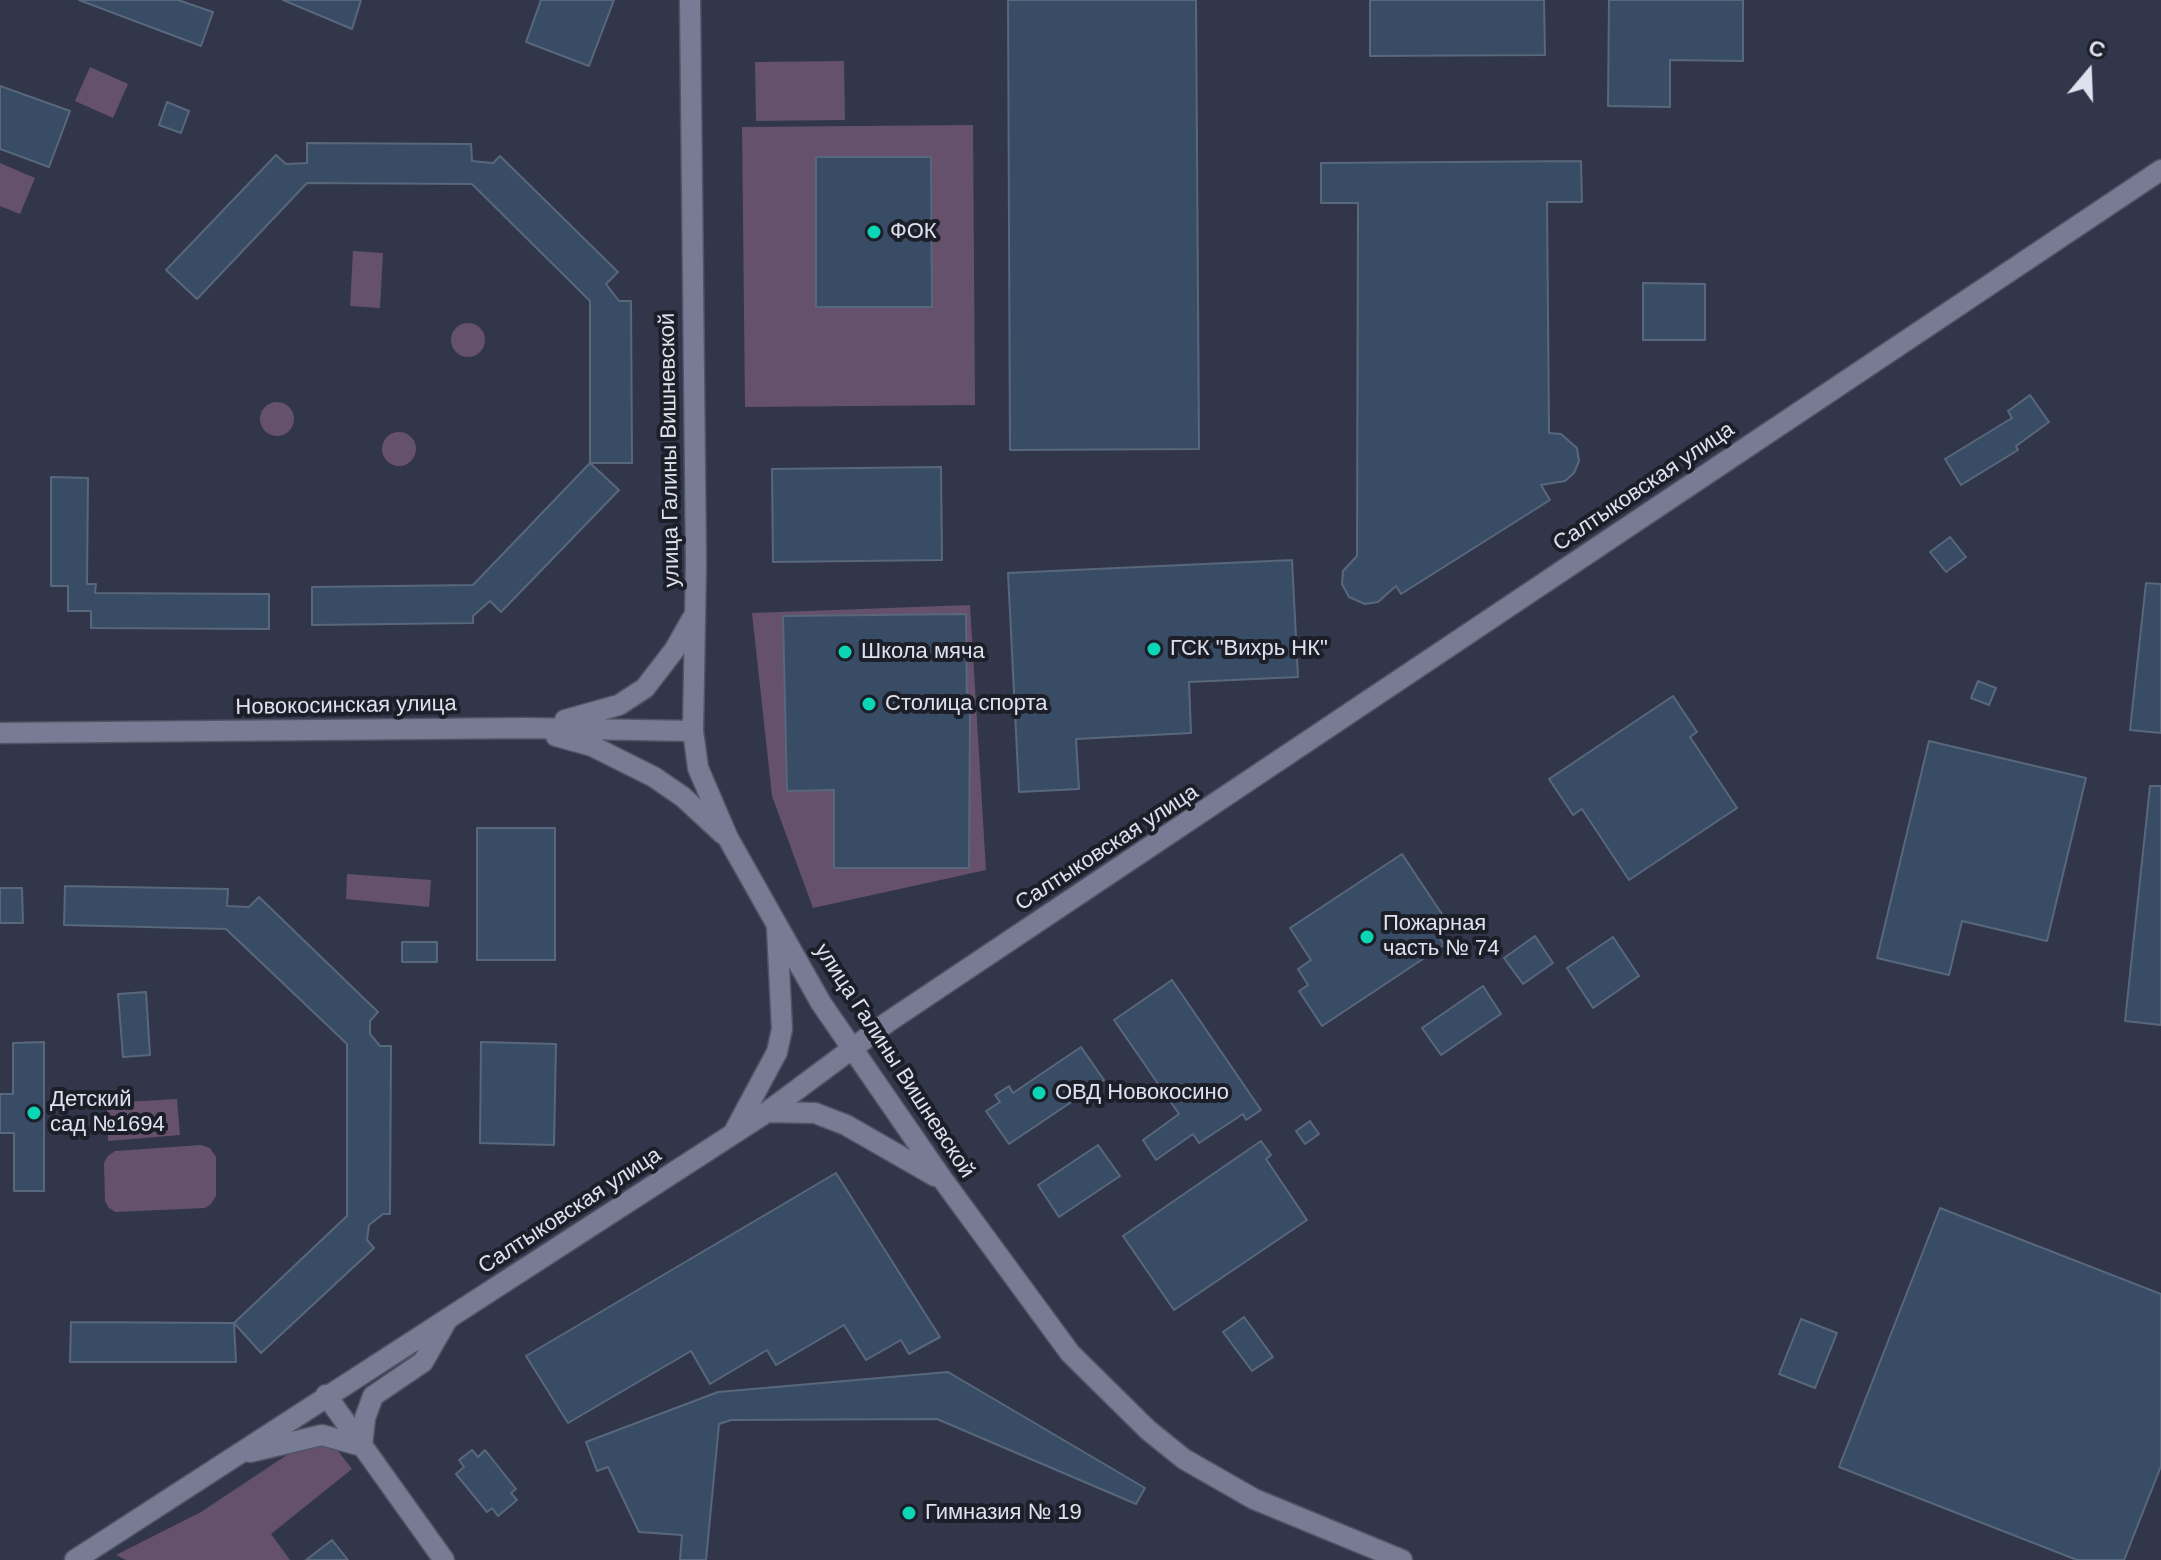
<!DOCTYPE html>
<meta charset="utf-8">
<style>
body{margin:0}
#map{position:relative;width:2161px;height:1560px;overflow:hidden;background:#32364b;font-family:Arial,sans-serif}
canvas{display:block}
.north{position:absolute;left:2049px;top:32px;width:80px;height:80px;-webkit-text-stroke:6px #1c1e28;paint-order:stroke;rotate:19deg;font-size:22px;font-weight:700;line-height:32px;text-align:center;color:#dfe1ef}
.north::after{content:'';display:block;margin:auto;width:28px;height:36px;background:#dfe1ef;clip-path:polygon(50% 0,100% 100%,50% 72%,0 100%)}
</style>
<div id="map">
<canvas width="2161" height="1560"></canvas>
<div class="north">С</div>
</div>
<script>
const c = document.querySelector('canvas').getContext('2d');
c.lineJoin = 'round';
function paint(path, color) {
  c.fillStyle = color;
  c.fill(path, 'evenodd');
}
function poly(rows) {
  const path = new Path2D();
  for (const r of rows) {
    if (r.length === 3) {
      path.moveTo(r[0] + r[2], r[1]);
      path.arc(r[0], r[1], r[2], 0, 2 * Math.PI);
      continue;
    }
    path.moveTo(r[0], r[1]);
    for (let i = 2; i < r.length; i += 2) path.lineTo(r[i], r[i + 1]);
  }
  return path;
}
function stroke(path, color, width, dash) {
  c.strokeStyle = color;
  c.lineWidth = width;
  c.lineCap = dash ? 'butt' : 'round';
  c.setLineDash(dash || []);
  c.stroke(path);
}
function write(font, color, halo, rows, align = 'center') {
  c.font = font + ' Arial,sans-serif';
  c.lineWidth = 8;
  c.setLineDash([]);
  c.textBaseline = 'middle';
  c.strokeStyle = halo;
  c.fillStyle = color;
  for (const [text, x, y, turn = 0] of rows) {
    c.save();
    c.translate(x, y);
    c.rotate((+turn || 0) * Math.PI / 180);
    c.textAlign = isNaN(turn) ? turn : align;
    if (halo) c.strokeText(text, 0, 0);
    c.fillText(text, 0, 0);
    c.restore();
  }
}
paint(poly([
 [844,61,845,120,756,121,755,62],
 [90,67,128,84,113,118,75,101],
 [973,125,975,405,745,407,742,127],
 [0,163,35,178,20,214,0,206],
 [353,251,383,253,380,308,350,306],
 [468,340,17],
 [277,419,17],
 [399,449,17],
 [970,605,986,870,813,908,772,796,752,613],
 [347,874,431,880,429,907,346,899],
 [177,1099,180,1135,108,1141,107,1103],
 [201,1145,210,1148,216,1157,216,1196,211,1204,205,1208,115,1212,109,1208,105,1201,104,1163,108,1156,115,1151],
 [331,1442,352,1469,271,1534,290,1560,126,1560,116,1555,201,1512,305,1443]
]), '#65516c');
const building = poly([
 [79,0,178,0,213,12,201,46,79,0],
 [283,0,361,0,352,29,283,0],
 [541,0,614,0,589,66,526,42,541,0],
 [1008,0,1196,0,1199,449,1010,450,1008,0],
 [1370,0,1544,0,1545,55,1370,56,1370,0],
 [1609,0,1743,0,1743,61,1670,60,1670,107,1608,106,1609,0],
 [0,86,70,111,49,167,0,149,0,86],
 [167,102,189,111,181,133,159,125,167,102],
 [307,143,471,144,472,161,493,163,500,156,618,272,606,284,619,301,631,301,632,463,590,463,619,490,501,612,490,601,473,616,473,623,312,625,312,587,473,585,590,463,590,301,472,184,307,183,197,299,166,270,276,155,286,164,307,163,307,143],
 [816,157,931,157,932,307,816,307,816,157],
 [1581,161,1582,202,1547,202,1549,433,1561,434,1577,448,1579,461,1574,473,1565,481,1541,485,1550,500,1401,594,1396,586,1378,602,1365,604,1349,597,1342,584,1343,571,1357,556,1358,203,1321,203,1321,163,1581,161],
 [1643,283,1705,284,1705,340,1643,340,1643,283],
 [2030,395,2049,422,2016,446,2018,450,1961,485,1945,459,2012,418,2008,411,2030,395],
 [941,467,942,560,773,562,772,469,941,467],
 [51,477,88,478,87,584,96,584,95,593,269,594,269,629,91,628,91,611,68,611,68,586,51,586,51,477],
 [1950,537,1966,557,1946,572,1930,552,1950,537],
 [1292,560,1298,677,1189,682,1191,733,1076,739,1079,789,1019,792,1008,573,1292,560],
 [2146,583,2161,584,2161,733,2130,730,2146,583],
 [966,614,967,708,970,708,969,868,834,868,834,790,787,791,783,616,966,614],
 [1978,681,1996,688,1989,705,1971,698,1978,681],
 [1673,696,1697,732,1690,737,1737,808,1629,880,1582,809,1573,815,1549,779,1673,696],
 [1929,741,2086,778,2047,941,1962,921,1949,975,1877,958,1929,741],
 [2150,786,2161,786,2161,1025,2125,1021,2150,786],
 [477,828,555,828,555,960,477,960,477,828],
 [1402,854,1444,917,1431,925,1444,945,1322,1026,1299,991,1308,985,1298,969,1311,960,1290,928,1402,854],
 [65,886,228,889,227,906,249,907,259,897,378,1012,370,1021,370,1034,380,1046,391,1046,390,1214,383,1214,369,1225,367,1240,374,1248,261,1353,234,1323,347,1216,347,1044,226,929,64,925,65,886],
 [0,888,22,888,23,923,0,923,0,888],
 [1535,936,1553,963,1523,984,1504,958,1535,936],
 [1613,937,1639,976,1593,1008,1567,968,1613,937],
 [402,942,437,942,437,962,402,962,402,942],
 [1172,980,1261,1110,1246,1120,1243,1114,1199,1143,1193,1134,1156,1160,1143,1140,1179,1114,1114,1020,1172,980],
 [1483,986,1501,1014,1441,1055,1422,1028,1483,986],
 [146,992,150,1055,123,1057,118,994,146,992],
 [44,1042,44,1191,14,1191,14,1133,0,1133,0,1094,13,1094,13,1043,44,1042],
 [481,1042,556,1044,554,1145,480,1143,481,1042],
 [1081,1047,1104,1080,1009,1144,986,1111,1000,1102,995,1095,1009,1086,1013,1093,1081,1047],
 [1310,1121,1319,1134,1305,1144,1296,1131,1310,1121],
 [1261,1141,1271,1155,1266,1159,1307,1220,1174,1310,1123,1236,1261,1141],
 [1098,1145,1120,1176,1059,1217,1038,1185,1098,1145],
 [836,1173,940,1337,909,1354,901,1340,866,1360,844,1325,776,1365,767,1350,710,1384,691,1351,568,1423,526,1356,836,1173],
 [1940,1208,2161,1294,2161,1466,2124,1560,2077,1560,1839,1467,1940,1208],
 [1244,1317,1273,1357,1252,1371,1223,1332,1244,1317],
 [1801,1319,1837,1333,1815,1388,1779,1374,1801,1319],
 [71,1322,234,1323,236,1362,70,1362,71,1322],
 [948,1372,1145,1488,1136,1504,937,1419,731,1420,719,1424,706,1560,680,1560,682,1535,639,1532,608,1467,597,1471,586,1442,718,1392,948,1372],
 [472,1450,478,1457,485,1450,516,1489,511,1493,517,1500,498,1516,492,1508,487,1512,456,1474,464,1467,459,1460,472,1450],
 [332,1540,348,1560,306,1560,332,1540]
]);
paint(building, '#394c66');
stroke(building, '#58677b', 2);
const minor = poly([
 [690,0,696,563,693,731,698,768,728,838,821,1003,943,1180,1070,1353,1148,1430,1184,1459,1254,1499,1402,1560],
 [565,720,619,705,645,688,675,649,692,619],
 [0,733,525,728,693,731],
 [556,736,592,746,654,777,683,797,723,834],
 [767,1112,815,1113,846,1125,935,1176],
 [734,1132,777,1052,782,1029,777,928],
 [326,1395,444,1560],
 [362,1446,365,1418,373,1396,423,1362,447,1320],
 [250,1452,322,1435,362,1446],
 [75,1560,767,1112,888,1022,2161,170]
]);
stroke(minor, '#515465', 23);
stroke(minor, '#777b93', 20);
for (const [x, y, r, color] of [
 [874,232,8,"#0ad5b5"],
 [1154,649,8,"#0ad5b5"],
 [845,652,8,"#0ad5b5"],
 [869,704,8,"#0ad5b5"],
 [1367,937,8,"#0ad5b5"],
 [1039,1093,8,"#0ad5b5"],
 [34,1113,8,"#0ad5b5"],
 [909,1513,8,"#0ad5b5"]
]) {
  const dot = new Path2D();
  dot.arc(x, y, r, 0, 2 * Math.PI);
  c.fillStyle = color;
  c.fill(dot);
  stroke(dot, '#1c1e28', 3);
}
write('22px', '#dfe1ef', '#1c1e28', [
 ["ФОК",890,232],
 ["ГСК \"Вихрь НК\"",1170,649],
 ["Школа мяча",861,652],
 ["Столица спорта",885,704],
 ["Пожарная",1383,924],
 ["часть № 74",1383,949],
 ["ОВД Новокосино",1055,1093],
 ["Детский",50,1100],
 ["сад №1694",50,1125],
 ["Гимназия № 19",925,1513]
], 'left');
write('22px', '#dfe1ef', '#1c1e28', [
 ["улица Галины Вишневской",670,450,-91],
 ["Салтыковская улица",1644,487,-34],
 ["Новокосинская улица",346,706,-1],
 ["Салтыковская улица",1107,848,-33],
 ["улица Галины Вишневской",894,1061,57],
 ["Салтыковская улица",570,1211,-33]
]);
</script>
